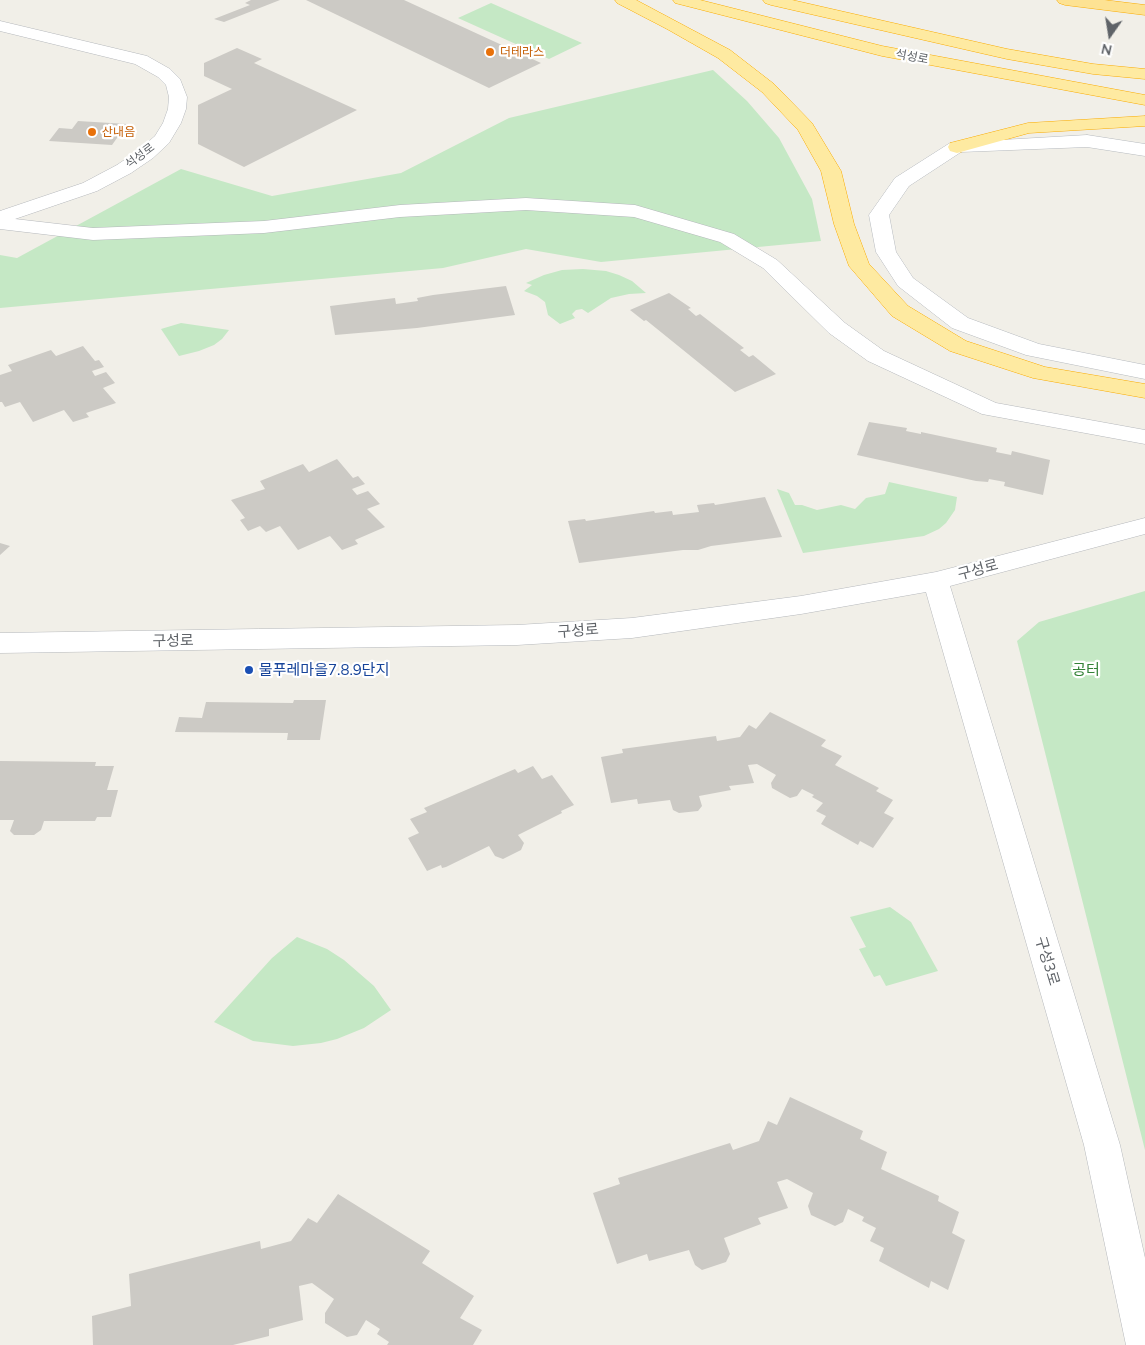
<!DOCTYPE html>
<meta charset="utf-8">
<style>
body{margin:0}
#map{position:relative;width:1145px;height:1345px;overflow:hidden;background:#f1efe8;font-family:Mulish,sans-serif}
canvas{display:block}
.north{position:absolute;left:1085px;top:10px;width:50px;height:50px;-webkit-text-stroke:4px #fff;paint-order:stroke;rotate:193deg;font-size:14px;font-weight:700;line-height:20px;text-align:center;color:#5f6368}
.north::after{content:'';display:block;margin:auto;width:18px;height:22px;background:#5f6368;clip-path:polygon(50% 0,100% 100%,50% 72%,0 100%)}
</style>
<div id="map">
<canvas width="1145" height="1345"></canvas>
<div class="north">N</div>
</div>
<script>
const c = document.querySelector('canvas').getContext('2d');
c.lineJoin = 'round';
function paint(path, color) {
  c.fillStyle = color;
  c.fill(path, 'evenodd');
}
function poly(rows) {
  const path = new Path2D();
  for (const r of rows) {
    path.moveTo(r[0], r[1]);
    for (let i = 2; i < r.length; i += 2) path.lineTo(r[i], r[i + 1]);
  }
  return path;
}
function stroke(path, color, width, dash) {
  c.strokeStyle = color;
  c.lineWidth = width;
  c.lineCap = dash ? 'butt' : 'round';
  c.setLineDash(dash || []);
  c.stroke(path);
}
function write(font, color, halo, rows, align = 'center') {
  c.font = font + ' Mulish,"Noto Sans KR",sans-serif';
  c.lineWidth = 4.5;
  c.setLineDash([]);
  c.textBaseline = 'middle';
  c.strokeStyle = halo;
  c.fillStyle = color;
  for (const [text, x, y, turn = 0] of rows) {
    c.save();
    c.translate(x, y);
    c.rotate((+turn || 0) * Math.PI / 180);
    c.textAlign = isNaN(turn) ? turn : align;
    if (halo) c.strokeText(text, 0, 0);
    c.fillText(text, 0, 0);
    c.restore();
  }
}
paint(poly([
 [491,3,582,43,549,59,458,18],
 [713,70,747,101,779,138,812,199,821,241,601,262,526,249,443,268,0,308,0,255,17,258,181,169,272,196,401,173,509,118],
 [583,269,606,271,619,275,632,281,646,293,629,294,611,298,588,313,582,309,576,310,572,314,575,318,560,324,548,315,545,302,537,296,524,291,532,285,526,283,544,275,562,270],
 [181,323,229,330,222,339,214,345,199,351,179,356,161,329],
 [889,482,957,497,955,510,946,523,939,529,924,536,803,553,777,489,789,493,795,505,802,505,817,510,841,505,855,509,866,498,885,494],
 [1145,591,1145,1150,1017,641,1039,622],
 [890,907,911,922,938,971,886,986,880,975,874,977,859,949,866,947,850,917],
 [297,937,327,949,344,960,374,986,391,1010,364,1028,337,1039,321,1043,293,1046,253,1041,214,1022,272,958]
]), '#c5e8c5');
paint(poly([
 [251,0,280,0,224,22,214,19,250,5,245,3],
 [306,0,404,0,541,63,489,88],
 [237,48,262,59,254,63,357,110,244,167,198,144,198,105,232,89,204,76,204,63],
 [78,121,127,124,112,145,49,141,59,128,72,129],
 [506,286,515,315,417,328,335,335,330,306,395,298,396,304,418,301,417,298,433,295],
 [669,293,691,308,688,309,696,316,700,314,744,348,740,350,749,357,753,355,776,374,735,392,646,320,644,321,630,310],
 [83,346,95,361,99,360,104,367,92,371,95,376,106,372,115,383,103,388,116,403,86,413,89,417,73,422,64,410,33,422,20,402,5,407,2,402,0,402,0,375,12,371,8,365,51,350,56,356],
 [869,422,907,428,906,431,921,434,921,432,997,448,996,452,1011,455,1012,451,1050,460,1043,495,1004,486,1005,482,989,479,988,482,976,481,857,455],
 [337,459,353,478,358,476,365,484,352,489,357,495,368,491,380,504,367,509,385,527,355,540,358,544,342,550,330,536,298,550,280,526,266,532,260,526,248,531,240,520,245,518,231,500,265,489,260,481,303,464,309,472],
 [765,497,782,537,711,546,698,550,683,550,579,563,568,521,585,519,586,521,654,511,655,513,672,511,673,515,699,512,697,505,714,503,715,505],
 [0,543,10,546,0,555],
 [294,700,326,700,320,740,287,740,288,733,175,732,179,717,202,718,206,702,293,703],
 [770,712,826,740,821,746,842,756,835,765,879,788,876,791,893,800,884,813,894,818,873,848,860,841,858,845,821,824,826,816,816,811,823,803,812,797,814,795,802,789,797,796,790,798,772,788,771,783,776,775,757,764,748,765,754,783,729,786,731,790,699,796,702,806,698,811,679,813,673,810,670,800,638,804,637,799,611,803,601,757,623,753,622,749,716,736,717,741,740,737,749,725,756,729],
 [0,761,96,762,95,766,114,766,107,790,118,790,111,817,97,817,95,821,44,821,41,830,34,835,14,835,10,831,14,820,0,820],
 [533,766,542,779,552,775,574,805,561,811,562,813,518,835,524,843,521,850,503,859,495,856,489,846,446,867,442,868,441,865,427,871,408,838,419,833,410,819,427,812,424,808,515,769,518,773],
 [790,1097,863,1131,860,1139,887,1152,881,1169,939,1196,938,1201,959,1212,952,1233,965,1240,948,1290,931,1281,929,1288,879,1261,884,1248,870,1241,876,1228,862,1221,864,1217,848,1209,843,1222,835,1226,811,1215,808,1206,813,1193,787,1179,777,1182,788,1208,758,1218,761,1224,724,1238,730,1254,726,1262,702,1270,695,1265,689,1250,649,1261,647,1254,617,1264,593,1193,620,1184,618,1178,730,1143,733,1150,759,1141,768,1121,777,1125],
 [338,1194,430,1251,422,1263,474,1296,460,1318,482,1330,473,1345,387,1345,389,1342,377,1334,380,1329,366,1320,357,1335,347,1337,325,1323,325,1313,334,1299,312,1283,299,1286,303,1320,269,1329,269,1336,233,1345,93,1345,92,1316,131,1306,129,1274,260,1241,261,1249,291,1241,308,1218,317,1223]
]), '#cccac5');
const tertiary = poly([
 [0,21,147,56,170,69,180,79,187,97,186,109,181,123,169,143,153,158,131,173,97,191,15,219,93,228,264,221,400,205,526,198,635,205,734,234,777,260,845,323,884,351,996,403,1145,430,1145,444,982,414,868,361,829,333,763,268,720,242,634,217,526,210,400,217,264,233,93,240,0,229,0,211,83,183,117,165,139,150,155,136,163,123,168,109,169,97,166,85,158,77,135,64,0,31,0,21],
 [1145,518,1145,534,950,586,1120,1145,1145,1258,1145,1345,1126,1345,1084,1145,926,592,801,614,632,638,517,645,0,653,0,633,517,625,632,618,801,596,936,572,1145,518]
]);
const secondary = poly([
 [1087,135,1145,144,1145,156,1087,147,961,152,909,186,889,215,896,252,913,278,968,318,1039,344,1145,365,1145,379,1026,355,952,328,898,286,876,252,869,215,895,178,950,143,1087,135]
]);
const trunk = poly([
 [615,0,636,0,730,50,774,84,812,123,841,171,854,224,869,264,908,306,966,341,1045,367,1145,384,1145,398,1033,378,950,351,892,316,849,266,834,224,821,171,798,130,762,92,718,58,667,29,617,3,615,0],
 [673,0,700,0,882,46,1145,95,1145,105,882,56,675,3,673,0],
 [763,0,792,0,1007,49,1093,64,1145,69,1145,79,1093,74,1007,59,771,5,765,3,763,0],
 [1145,116,1145,126,1029,133,957,153,950,151,948,147,950,143,1028,123,1145,116]
]);
const motorway = poly([
 [1057,0,1104,0,1145,5,1145,15,1065,5,1059,3,1057,0]
]);
stroke(tertiary, '#b5b8bc', 1);
stroke(secondary, '#b6babf', 1);
stroke(trunk, '#f9ab00', 1);
stroke(motorway, '#f9ab00', 1);
paint(tertiary, '#fff');
paint(secondary, '#fff');
paint(trunk, '#feeaa1');
paint(motorway, '#fde293');
for (const [x, y, r, color] of [
 [490,52,5,"#e8710a"],
 [92,132,5,"#e8710a"],
 [249,670,5,"#1a4fb4"]
]) {
  const dot = new Path2D();
  dot.arc(x, y, r, 0, 2 * Math.PI);
  c.fillStyle = color;
  c.fill(dot);
  stroke(dot, '#fff', 2);
}
write('12px', '#c56008', '#fff', [
 ["더테라스",500,52],
 ["산내음",102,132]
], 'left');
write('12px', '#5f6368', '#fff', [
 ["석성로",912,57,11],
 ["석성로",140,156,-37]
]);
write('15px', '#5f6368', '#fff', [
 ["구성로",978,570,-15],
 ["구성로",578,631,-4],
 ["구성로",173,641,-1],
 ["구성3로",1047,961,73]
]);
write('15px', '#164399', '#fff', [
 ["물푸레마을7.8.9단지",259,670]
], 'left');
write('15px', '#348238', '#fff', [
 ["공터",1086,670]
]);
</script>
